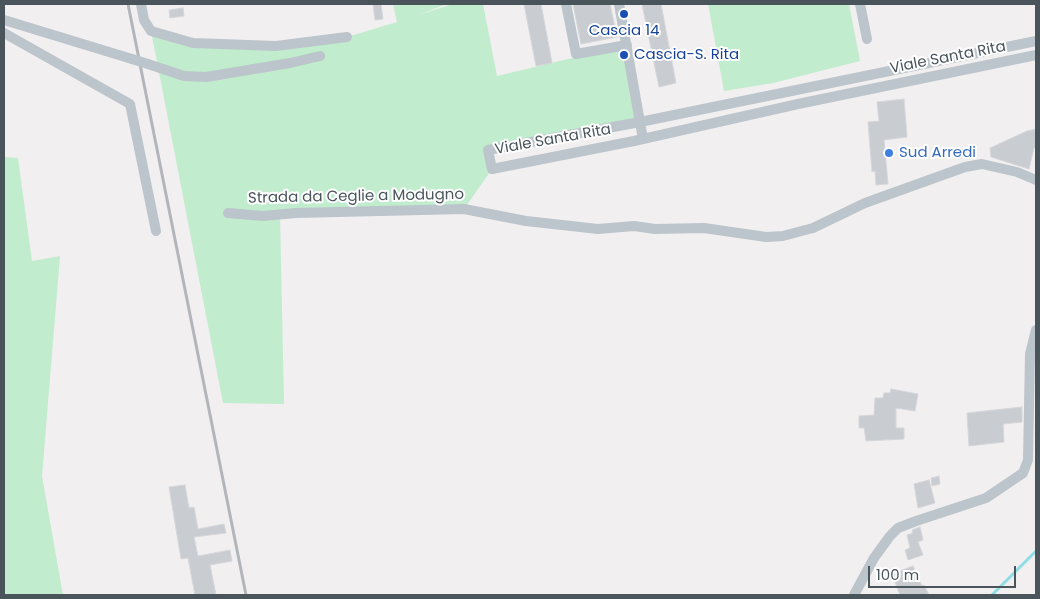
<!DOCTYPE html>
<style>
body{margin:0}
#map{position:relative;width:1040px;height:599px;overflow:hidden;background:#f2eff0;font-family:Poppins,sans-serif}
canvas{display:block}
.frame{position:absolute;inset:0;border:5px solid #49545b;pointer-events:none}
.scale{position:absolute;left:868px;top:566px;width:148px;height:22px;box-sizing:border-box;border:2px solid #49545b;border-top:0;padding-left:6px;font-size:15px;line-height:18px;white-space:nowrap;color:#49545b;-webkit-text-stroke:4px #fff;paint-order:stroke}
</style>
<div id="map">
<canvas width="1040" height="599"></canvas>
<div class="frame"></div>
<div class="scale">100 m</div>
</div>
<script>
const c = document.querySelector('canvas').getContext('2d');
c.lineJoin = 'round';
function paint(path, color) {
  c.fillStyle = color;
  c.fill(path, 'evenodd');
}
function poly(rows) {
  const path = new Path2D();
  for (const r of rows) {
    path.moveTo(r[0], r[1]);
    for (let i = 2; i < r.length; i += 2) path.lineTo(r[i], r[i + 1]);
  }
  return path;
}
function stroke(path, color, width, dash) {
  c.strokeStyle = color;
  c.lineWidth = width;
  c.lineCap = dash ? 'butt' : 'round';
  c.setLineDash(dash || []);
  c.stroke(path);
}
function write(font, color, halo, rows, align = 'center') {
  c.font = font + ' Poppins,sans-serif';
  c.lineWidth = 4;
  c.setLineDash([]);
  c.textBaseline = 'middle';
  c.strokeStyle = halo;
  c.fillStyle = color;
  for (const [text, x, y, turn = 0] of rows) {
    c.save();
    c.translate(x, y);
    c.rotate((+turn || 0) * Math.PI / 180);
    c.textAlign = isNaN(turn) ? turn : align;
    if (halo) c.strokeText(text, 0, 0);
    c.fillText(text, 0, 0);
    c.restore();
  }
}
paint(poly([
 [393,4,447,4,418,15,453,4,483,4,497,76,627,45,640,122,488,150,492,169,464,209,280,215,284,404,223,403,151,31,193,43,276,46,347,37,397,22],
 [708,4,849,4,860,61,773,83,724,91],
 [4,157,18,158,32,261,60,256,42,476,63,595,4,595]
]), '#c1eccd');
stroke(poly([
 [992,595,1036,551]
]), '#91dde5', 3);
const building = poly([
 [373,4,381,4,383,19,375,20,373,4],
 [524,4,541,4,552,63,536,66,524,4],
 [573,4,610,4,617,37,581,44,573,4],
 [642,4,661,4,676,83,659,87,642,4],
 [183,8,184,16,170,18,169,10,183,8],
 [904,99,907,137,884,140,888,184,876,185,875,171,872,172,868,122,879,121,877,102,904,99],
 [1036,129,1036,147,1034,148,1029,169,991,157,990,148,1027,131,1036,129],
 [891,389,918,394,915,411,896,408,896,428,904,428,904,439,866,441,864,428,859,428,859,416,874,415,875,398,883,398,884,393,890,393,891,389],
 [1022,407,1022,422,1003,424,1004,442,969,446,967,413,1022,407],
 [939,476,940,484,932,486,931,478,939,476],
 [929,480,935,503,918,508,914,484,929,480],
 [185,485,189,508,194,507,198,529,224,524,226,533,194,537,198,556,230,550,232,561,210,565,216,595,195,595,188,558,181,559,169,487,185,485],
 [920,527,923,540,918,542,923,555,908,560,905,550,910,548,907,535,913,533,912,530,920,527],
 [913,566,922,586,924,585,929,595,900,595,892,574,913,566]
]);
paint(building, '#c9cdd1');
stroke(building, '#d4d6da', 1);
stroke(poly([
 [141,4,144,20,151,31,193,43,276,46,347,37],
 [566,4,576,54,627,45],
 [619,4,643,139],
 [860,4,867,39],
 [4,20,132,59],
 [4,33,130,104,156,231],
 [1036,41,640,122,488,150,492,169,634,141,798,104,1036,55],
 [148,64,184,76,206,77,290,63,320,56],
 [228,213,263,216,296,213,464,209,526,221,598,229,634,226,655,229,704,228,766,237,783,236,813,228,865,203,965,167,982,164,1017,172,1036,180],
 [854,595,874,558,890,536,898,528,916,521,986,498,1023,473,1028,460,1030,354,1036,330]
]), '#bcc5cb', 10);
stroke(poly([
 [128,4,246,595]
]), '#b2b5b9', 3);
stroke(poly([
 [132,59,148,64]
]), '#bcc5cb', 10);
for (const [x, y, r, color] of [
 [624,14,5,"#1a4fb4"],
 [624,55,5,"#1a4fb4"],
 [889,153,5,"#3f7fe0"]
]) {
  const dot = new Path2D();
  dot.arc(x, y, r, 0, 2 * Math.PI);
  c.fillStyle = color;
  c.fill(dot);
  stroke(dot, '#fff', 2);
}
write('15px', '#164399', '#fff', [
 ["Cascia 14",624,31],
 ["Cascia-S. Rita",634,55,"left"]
]);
write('15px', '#49545b', '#fff', [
 ["Viale Santa Rita",948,58,-11],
 ["Viale Santa Rita",553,140,-10],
 ["Strada da Ceglie a Modugno",356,197,-1]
]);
write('15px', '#366cbe', '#fff', [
 ["Sud Arredi",899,153]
], 'left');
</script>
